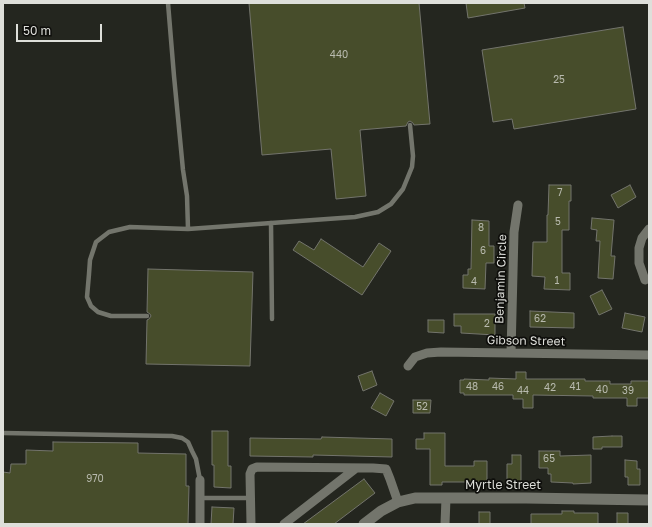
<!DOCTYPE html>
<style>
body{margin:0}
#map{position:relative;width:652px;height:527px;overflow:hidden;background:#24261f;font-family:"Golos Text",sans-serif}
canvas{display:block}
.frame{position:absolute;inset:0;border:4px solid #dedfda;pointer-events:none}
.scale{position:absolute;left:16px;top:24px;width:86px;height:18px;box-sizing:border-box;border:2px solid #dedfda;border-top:0;padding-left:5px;font-size:12px;line-height:14px;white-space:nowrap;color:#dedfda;-webkit-text-stroke:3px #0e0e0b;paint-order:stroke}
</style>
<div id="map">
<canvas width="652" height="527"></canvas>
<div class="frame"></div>
<div class="scale">50 m</div>
</div>
<script>
const c = document.querySelector('canvas').getContext('2d');
c.lineJoin = 'round';
function paint(path, color) {
  c.fillStyle = color;
  c.fill(path, 'evenodd');
}
function poly(rows) {
  const path = new Path2D();
  for (const r of rows) {
    path.moveTo(r[0], r[1]);
    for (let i = 2; i < r.length; i += 2) path.lineTo(r[i], r[i + 1]);
  }
  return path;
}
function stroke(path, color, width, dash) {
  c.strokeStyle = color;
  c.lineWidth = width;
  c.lineCap = dash ? 'butt' : 'round';
  c.setLineDash(dash || []);
  c.stroke(path);
}
function write(font, color, halo, rows, align = 'center') {
  c.font = font + ' "Golos Text",sans-serif';
  c.lineWidth = 3.5;
  c.setLineDash([]);
  c.textBaseline = 'middle';
  c.strokeStyle = halo;
  c.fillStyle = color;
  for (const [text, x, y, turn = 0] of rows) {
    c.save();
    c.translate(x, y);
    c.rotate((+turn || 0) * Math.PI / 180);
    c.textAlign = isNaN(turn) ? turn : align;
    if (halo) c.strokeText(text, 0, 0);
    c.fillText(text, 0, 0);
    c.restore();
  }
}
const building = poly([
 [249,3,419,3,430,124,414,125,413,123,410,121,408,122,406,126,360,130,366,196,336,199,331,149,262,155,249,3],
 [466,3,524,3,525,8,468,18,466,3],
 [623,27,636,109,514,129,512,119,493,122,482,50,623,27],
 [549,185,571,185,571,201,569,201,569,230,562,230,562,273,570,273,570,290,544,289,545,277,532,276,533,242,547,242,547,215,548,215,549,185],
 [630,185,636,197,618,208,611,195,630,185],
 [592,218,614,220,611,256,615,256,613,279,598,278,600,241,596,241,597,230,591,229,592,218],
 [472,220,489,221,489,246,494,246,494,263,486,263,485,289,463,288,463,275,468,275,468,269,471,269,472,220],
 [321,239,363,267,379,243,391,251,362,295,293,250,299,241,314,250,321,239],
 [148,269,253,272,250,366,146,364,147,320,149,319,151,316,150,314,147,312,148,269],
 [602,290,612,309,599,315,590,296,602,290],
 [530,311,574,313,574,328,530,327,530,311],
 [625,313,645,317,642,332,622,328,625,313],
 [454,314,495,314,495,335,461,333,461,326,454,326,454,314],
 [428,320,444,320,444,333,428,332,428,320],
 [372,371,377,385,363,391,358,376,372,371],
 [516,372,526,372,526,379,585,379,585,381,610,381,610,384,631,384,631,381,649,381,649,398,637,398,637,406,627,406,627,398,593,398,593,396,533,395,533,408,523,408,523,399,513,399,513,395,464,395,464,393,460,393,460,380,464,380,464,379,489,380,489,378,516,379,516,372],
 [380,393,394,401,386,416,371,408,380,393],
 [413,400,431,400,430,413,413,413,413,400],
 [212,431,228,431,228,466,231,466,231,488,214,487,214,465,212,465,212,431],
 [424,433,445,433,445,466,474,466,474,461,487,461,487,482,442,482,442,485,430,485,430,449,416,449,416,439,424,439,424,433],
 [612,436,622,436,622,447,602,447,602,449,593,449,593,437,612,436],
 [322,437,392,439,392,457,313,455,313,457,250,456,250,438,321,439,322,437],
 [53,442,138,443,138,453,186,454,186,486,189,486,188,524,3,524,3,472,10,473,11,464,26,464,26,450,53,451,53,442],
 [539,451,560,451,560,456,591,455,591,483,573,484,573,483,551,482,551,474,548,474,548,468,539,468,539,451],
 [512,455,521,455,521,485,512,484,512,481,507,481,507,464,512,464,512,455],
 [625,460,637,461,637,469,640,469,640,485,628,485,628,477,625,477,625,460],
 [364,479,375,493,334,524,303,524,364,479],
 [212,507,234,508,233,524,211,524,212,507],
 [562,511,574,511,574,513,598,513,598,524,531,524,531,514,562,514,562,511],
 [479,512,490,512,490,524,479,524,479,512],
 [617,513,628,513,628,524,617,524,617,513]
]);
paint(building, '#474d2b');
stroke(building, '#73746c', 1);
stroke(poly([
 [168,3,174,76,183,170,187,196,188,229,355,217,378,212,391,204,403,189,412,167,413,156,410,125],
 [271,223,272,319],
 [147,316,111,316,98,312,91,306,87,297,89,274,90,260,96,242,109,232,130,227,188,229],
 [3,433,172,436,182,438,188,442,192,451,196,459,200,480],
 [200,498,250,498]
]), '#73756c', 4.5);
stroke(poly([
 [645,280,639,263,639,248,642,238,649,229],
 [511,353,514,232,518,205],
 [408,366,415,357,427,353,441,352,649,355],
 [200,524,200,480],
 [251,524,250,474,252,469,257,467,373,468,386,469,390,479,398,502],
 [284,524,355,469],
 [445,524,446,498]
]), '#73756c', 9);
stroke(poly([
 [364,524,381,511,398,502,415,498,526,498,649,500]
]), '#73756c', 11);
write('10px', '#b8baae', null, [
 ["440",339,55],
 ["25",559,80],
 ["7",560,193],
 ["5",558,222],
 ["8",481,228],
 ["6",483,251],
 ["1",557,281],
 ["4",474,282],
 ["62",540,319],
 ["2",487,324],
 ["48",472,387],
 ["46",498,387],
 ["41",575,387],
 ["42",550,388],
 ["40",602,390],
 ["44",523,391],
 ["39",628,391],
 ["52",422,407],
 ["65",549,459],
 ["970",95,479]
]);
write('12px', '#dedfda', '#0e0e0b', [
 ["Benjamin Circle",501,279,-88],
 ["Gibson Street",526,341,1],
 ["Myrtle Street",503,485]
]);
</script>
